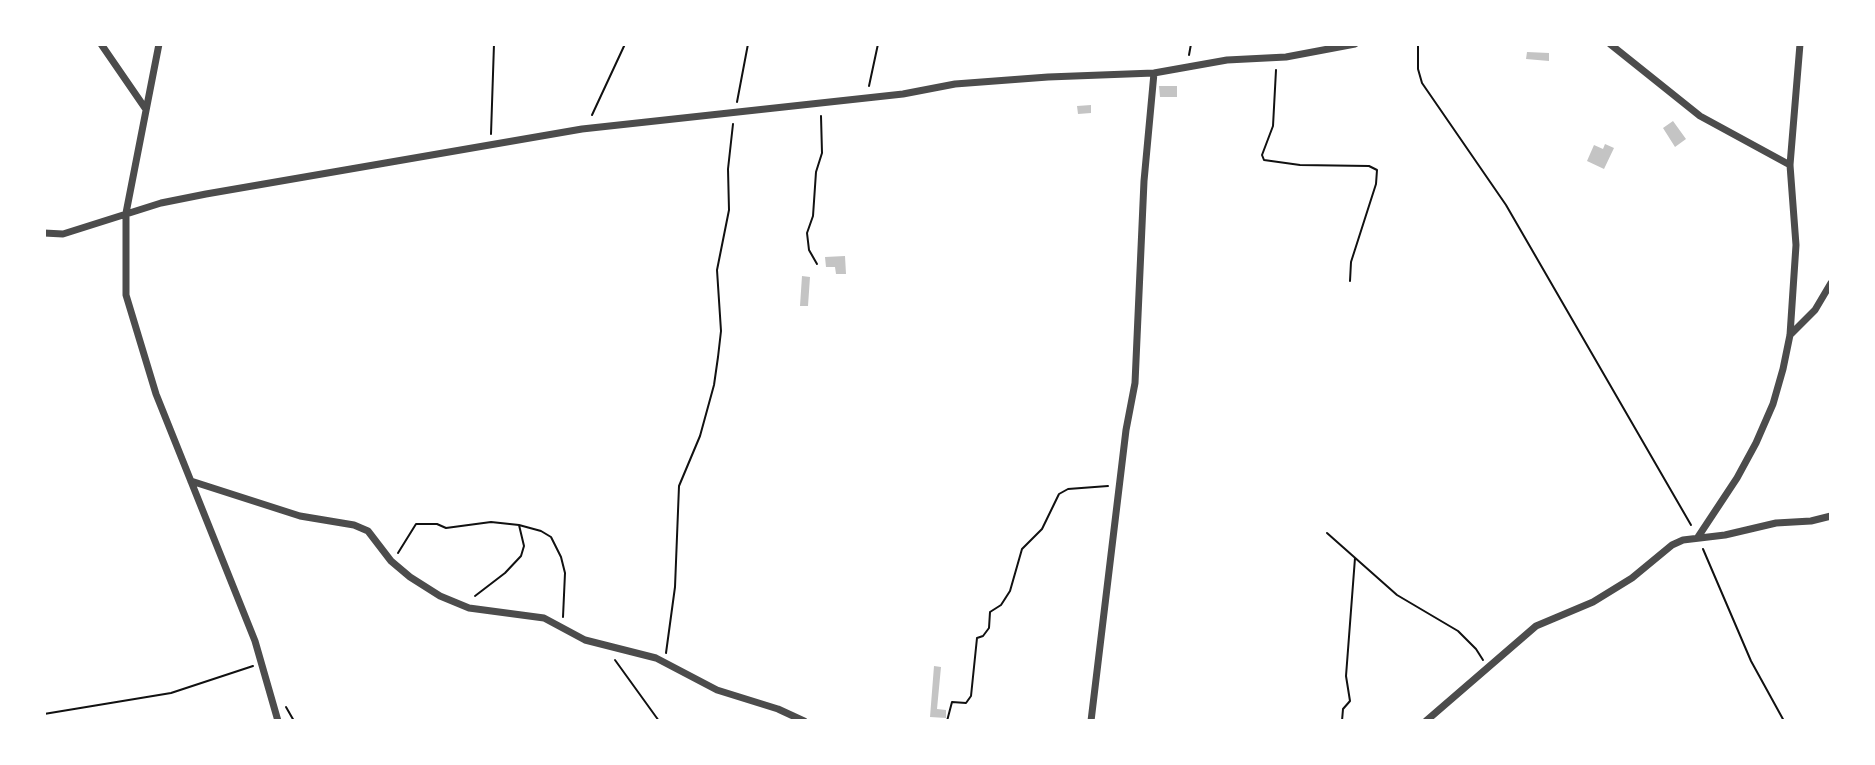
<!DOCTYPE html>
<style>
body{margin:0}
#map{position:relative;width:1875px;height:765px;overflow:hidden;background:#fff;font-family:Ubuntu,sans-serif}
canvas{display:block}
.frame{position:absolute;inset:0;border:46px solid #fff;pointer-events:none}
</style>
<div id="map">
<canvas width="1875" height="765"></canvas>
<div class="frame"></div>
</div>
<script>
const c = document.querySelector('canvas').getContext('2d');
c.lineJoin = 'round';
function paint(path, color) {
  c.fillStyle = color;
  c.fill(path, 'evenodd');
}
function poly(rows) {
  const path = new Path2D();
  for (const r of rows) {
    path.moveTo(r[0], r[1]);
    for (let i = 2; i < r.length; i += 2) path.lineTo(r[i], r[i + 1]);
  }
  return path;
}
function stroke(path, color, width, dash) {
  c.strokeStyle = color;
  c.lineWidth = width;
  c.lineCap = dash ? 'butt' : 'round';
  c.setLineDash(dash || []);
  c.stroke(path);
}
paint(poly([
 [1527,52,1549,53,1549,61,1526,59],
 [1159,86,1177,86,1177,97,1160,97],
 [1091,105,1091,113,1078,114,1077,106],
 [1673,121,1686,139,1675,147,1663,128],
 [1605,144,1614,148,1604,169,1587,161,1594,145,1603,149],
 [845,256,846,274,836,274,835,267,826,267,825,257],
 [802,276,810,277,808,306,800,306],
 [934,666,941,667,937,709,946,710,946,718,930,717]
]), '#c4c4c4');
stroke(poly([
 [1418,44,1418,69,1422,83,1506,205,1691,525],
 [1189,55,1191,44],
 [1276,70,1273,126,1262,155,1264,160,1300,165,1369,166,1377,170,1376,184,1351,262,1350,281],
 [869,86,878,44],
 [737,102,748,44],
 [592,115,625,44],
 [491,134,494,44],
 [817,264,809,250,807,233,813,216,816,172,822,153,821,116],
 [519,525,541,531,551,537,561,557,565,573,563,617],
 [1327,533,1397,595,1458,631,1476,649,1483,660],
 [1703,549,1751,661,1784,721],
 [398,553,416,524,437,524,446,528,491,522,519,525,524,546,521,556,505,573,475,596],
 [666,653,675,587,679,486,700,436,714,385,718,357,721,331,717,270,729,210,728,169,733,124],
 [615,660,659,721],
 [286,707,294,721],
 [44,714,171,693,253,666],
 [947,721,952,702,966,703,971,696,977,638,983,636,989,628,990,612,1001,605,1010,591,1022,549,1042,529,1059,494,1068,489,1108,486],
 [1342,721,1343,709,1350,701,1346,676,1355,558]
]), '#111', 2);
stroke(poly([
 [101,44,145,108],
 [159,44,126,213,126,295,156,394,255,641,278,721],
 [1610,44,1700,116,1790,165],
 [44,233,63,234,161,203,206,194,582,129,903,94,955,84,1048,77,1154,73,1227,60,1286,57,1355,44],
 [1790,335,1815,310,1831,283],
 [191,481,300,516,354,525,368,531,391,561,410,577,440,596,469,608,544,618,585,640,656,658,717,690,778,709,804,721],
 [1698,537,1737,478,1756,443,1773,404,1783,369,1790,335,1796,245,1790,165,1800,44],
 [1091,721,1126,430,1135,383,1144,181,1154,73],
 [1426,721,1536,626,1593,602,1632,578,1672,545,1683,540,1725,535,1776,523,1811,521,1831,516]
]), '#4c4c4c', 7);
</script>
